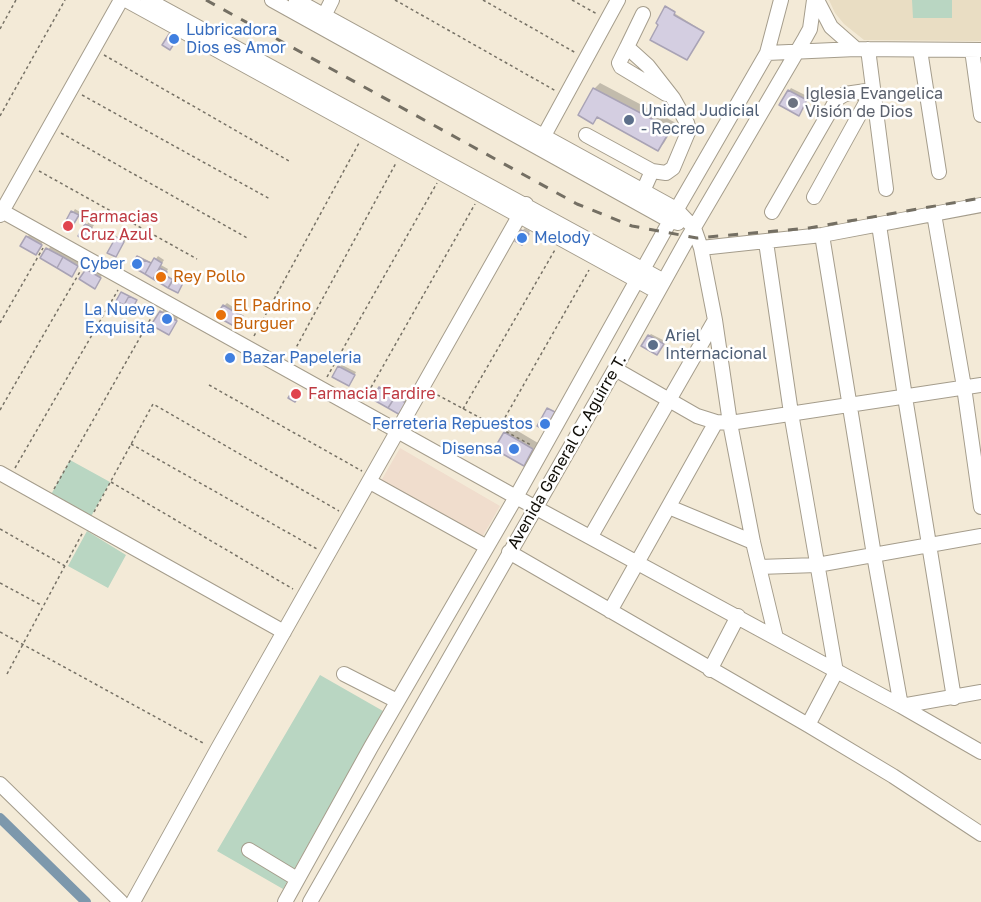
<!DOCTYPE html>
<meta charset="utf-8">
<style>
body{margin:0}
canvas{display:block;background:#f3ead7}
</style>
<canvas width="981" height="902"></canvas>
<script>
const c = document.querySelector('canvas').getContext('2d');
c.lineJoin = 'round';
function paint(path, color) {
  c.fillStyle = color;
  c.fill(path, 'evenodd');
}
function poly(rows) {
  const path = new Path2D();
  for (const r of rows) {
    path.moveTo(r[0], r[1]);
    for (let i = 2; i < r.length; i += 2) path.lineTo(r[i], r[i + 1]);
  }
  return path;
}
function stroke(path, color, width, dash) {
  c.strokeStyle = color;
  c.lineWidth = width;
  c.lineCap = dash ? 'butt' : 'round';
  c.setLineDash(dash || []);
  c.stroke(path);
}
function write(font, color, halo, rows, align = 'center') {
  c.font = font + ' "Golos Text",sans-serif';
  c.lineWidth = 5;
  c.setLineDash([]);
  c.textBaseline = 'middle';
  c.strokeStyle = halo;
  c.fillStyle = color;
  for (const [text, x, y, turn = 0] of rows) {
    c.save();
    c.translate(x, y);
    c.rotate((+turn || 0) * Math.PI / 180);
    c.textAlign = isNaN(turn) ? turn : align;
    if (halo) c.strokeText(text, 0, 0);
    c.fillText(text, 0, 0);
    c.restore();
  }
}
paint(poly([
 [829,0,981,0,981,41,864,40,844,24,835,13]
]), '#e9ddc3');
paint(poly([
 [400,448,500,506,481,539,381,481]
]), '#f0ddcd');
paint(poly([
 [912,0,952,0,952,18,913,18],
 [70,460,110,482,88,522,48,500],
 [87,531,126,555,108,588,68,566],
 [320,675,383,711,283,889,217,851]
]), '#b9d6c2');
paint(poly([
 [667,7,675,11,674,13,703,31,687,59,658,22],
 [173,32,178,36,173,45,170,35],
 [600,83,676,123,664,143,658,149,599,116,593,122,580,115,594,89],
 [791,88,809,97,801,111,789,91],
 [75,209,80,212,69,230,64,227],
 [89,222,94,225,85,239,86,225],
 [525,228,530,231,525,241,522,231],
 [30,234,43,242,38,251,27,237],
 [120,236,126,239,118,253,117,238],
 [53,243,68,251,66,255,80,263,72,275,42,258],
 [139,256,153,263,158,256,164,260,161,265,168,269,165,275,174,280,179,274,186,278,180,289,177,292,133,266],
 [89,268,102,275,97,284,87,270],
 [227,303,239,311,238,313,242,315,236,326,224,306],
 [164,309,178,318,171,331,153,325],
 [651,334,665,341,657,353,649,336],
 [342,365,356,372,351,382,340,367],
 [383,385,399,395,402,392,413,398,407,408,380,388],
 [511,427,538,443,529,458,523,464,505,433]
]), '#0003');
stroke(poly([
 [0,818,86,902]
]), '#7d98ac', 10);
const building = poly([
 [665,6,675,12,674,15,704,32,687,60,650,40,658,25,656,23,665,6],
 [169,34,177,39,170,50,162,45,169,34],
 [593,88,671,129,658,151,597,117,593,124,578,115,593,88],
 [788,90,807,100,799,116,779,105,788,90],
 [71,211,79,215,69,232,62,228,71,211],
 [85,224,92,228,85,240,78,236,85,224],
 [521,230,529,234,522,245,515,241,521,230],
 [26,236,42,245,36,255,20,246,26,236],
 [116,237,124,242,116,257,107,253,116,237],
 [46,248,63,257,57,268,40,258,46,248],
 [137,256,144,260,138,270,131,266,137,256],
 [63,257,78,266,72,277,57,268,63,257],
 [154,258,162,263,153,279,145,274,154,258],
 [144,260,151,263,145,274,138,270,144,260],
 [160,268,167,272,160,283,153,279,160,268],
 [86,269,101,278,95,289,79,279,86,269],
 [165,275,173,280,168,288,160,283,165,275],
 [175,276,184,281,178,293,168,288,175,276],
 [121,292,129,296,124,305,116,301,121,292],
 [129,296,137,300,132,309,124,305,129,296],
 [223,305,238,314,232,325,216,316,223,305],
 [160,311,177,321,169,335,151,325,160,311],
 [238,314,243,316,236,327,232,325,238,314],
 [648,335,664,344,657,355,641,346,648,335],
 [228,353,235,356,231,363,224,360,228,353],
 [338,366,355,375,349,386,332,377,338,366],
 [379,387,395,397,388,408,372,399,379,387],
 [293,390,300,394,295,402,288,398,293,390],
 [395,397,408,404,402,416,388,408,395,397],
 [547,408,555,412,550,421,542,417,547,408],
 [542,417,550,421,545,430,537,426,542,417],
 [504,432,533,449,524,466,494,449,504,432]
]);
paint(building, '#d4cee1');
stroke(building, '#a9a3b5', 1.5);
const minor = poly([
 [126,0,658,292],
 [148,0,664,281],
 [272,0,670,221,678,223],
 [296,0,676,209,694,228,701,248,715,320,730,423,753,542,776,638],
 [817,0,831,27,856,49],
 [321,22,332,0],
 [627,47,619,63,621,67,666,94],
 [868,49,886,189],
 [920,50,939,172],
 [972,50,981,115],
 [767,53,856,49,981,50],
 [586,135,652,171],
 [540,143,618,0],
 [814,197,873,90],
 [640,198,652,171,666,173,673,168,689,130,687,123,673,98,648,66,627,47,643,14],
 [0,210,516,497,901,706,981,752],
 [772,212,837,99,845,94,873,90],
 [934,214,964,387,981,507],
 [0,215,121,0],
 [879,225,905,397,954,698],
 [822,235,874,555,901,706,981,692],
 [766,242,791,413,836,672,808,725],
 [701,248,822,235,981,205],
 [615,369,697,416,716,422,730,423,981,385],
 [0,473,284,632],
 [370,482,487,547],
 [669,507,753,542],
 [591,536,715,320],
 [509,552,808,725,893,776,981,834],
 [759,567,817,565,981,536],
 [610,611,716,422],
 [710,670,738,616],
 [344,674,397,701],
 [0,784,121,902],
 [249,850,297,879],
 [133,902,217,750,526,204],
 [285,902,371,747,516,497,670,221,767,53,781,0],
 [310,902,615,369,689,236,805,38,810,29,814,0]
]);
stroke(minor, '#a59d8c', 16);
stroke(poly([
 [395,0,556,91],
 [483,0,576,53],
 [572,0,597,14],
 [0,29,16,0],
 [104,55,289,161],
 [82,95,270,199],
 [0,116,65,0],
 [61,133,249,239],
 [39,171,197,259],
 [0,323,43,248],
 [254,336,359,143],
 [291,357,396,163],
 [327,377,437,183],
 [209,385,362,471],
 [432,392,531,445],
 [365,398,475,204],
 [463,409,556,248],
 [0,410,81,270],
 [499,428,589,270],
 [131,444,317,549],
 [15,468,118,290],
 [111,482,293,589],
 [54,489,155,311],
 [94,512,153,404,339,511],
 [0,529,65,566],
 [0,583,41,605],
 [0,632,205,744],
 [7,674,83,532]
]), '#777266', 1.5, [3, 3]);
stroke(minor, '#fff', 14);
stroke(poly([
 [206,0,577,204,632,226,697,238,809,228,981,198]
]), '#746f63', 3, [10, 10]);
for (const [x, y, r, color] of [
 [174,39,6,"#3f7fe0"],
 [793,103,6,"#6b7280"],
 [629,120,6,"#5c6f8a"],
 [68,226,6,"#e0444e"],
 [522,238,6,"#3f7fe0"],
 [137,264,6,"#3f7fe0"],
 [161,277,6,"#e8710a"],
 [221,315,6,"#e8710a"],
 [167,319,6,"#3f7fe0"],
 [653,345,6,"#5c6f8a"],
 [230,358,6,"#3f7fe0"],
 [296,394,6,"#e0444e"],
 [545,424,6,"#3f7fe0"],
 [514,449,6,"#3f7fe0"]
]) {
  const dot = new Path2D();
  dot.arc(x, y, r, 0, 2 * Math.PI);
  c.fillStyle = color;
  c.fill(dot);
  stroke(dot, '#fff', 2);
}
write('16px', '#366cbe', '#fff', [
 ["Lubricadora",186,30,"left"],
 ["Dios es Amor",186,48,"left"],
 ["Melody",534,238,"left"],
 ["Cyber",125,264],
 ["La Nueve",155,310],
 ["Exquisita",155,328],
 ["Bazar Papeleria",242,358,"left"],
 ["Ferreteria Repuestos",533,424],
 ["Disensa",502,449]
], 'right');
write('16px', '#5b616d', '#fff', [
 ["Iglesia Evangelica",805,94],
 ["Visión de Dios",805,112]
], 'left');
write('16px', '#4e5e75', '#fff', [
 ["Unidad Judicial",641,111],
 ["- Recreo",641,129],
 ["Ariel",665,336],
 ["Internacional",665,354]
], 'left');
write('16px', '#be3a42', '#fff', [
 ["Farmacias",80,217],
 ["Cruz Azul",80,235],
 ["Farmacia Fardire",308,394]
], 'left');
write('16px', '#c56008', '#fff', [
 ["Rey Pollo",173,277],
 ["El Padrino",233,306],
 ["Burguer",233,324]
], 'left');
write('16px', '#100e08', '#fff', [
 ["Avenida General C. Aguirre T.",567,452,-60]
]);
</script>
